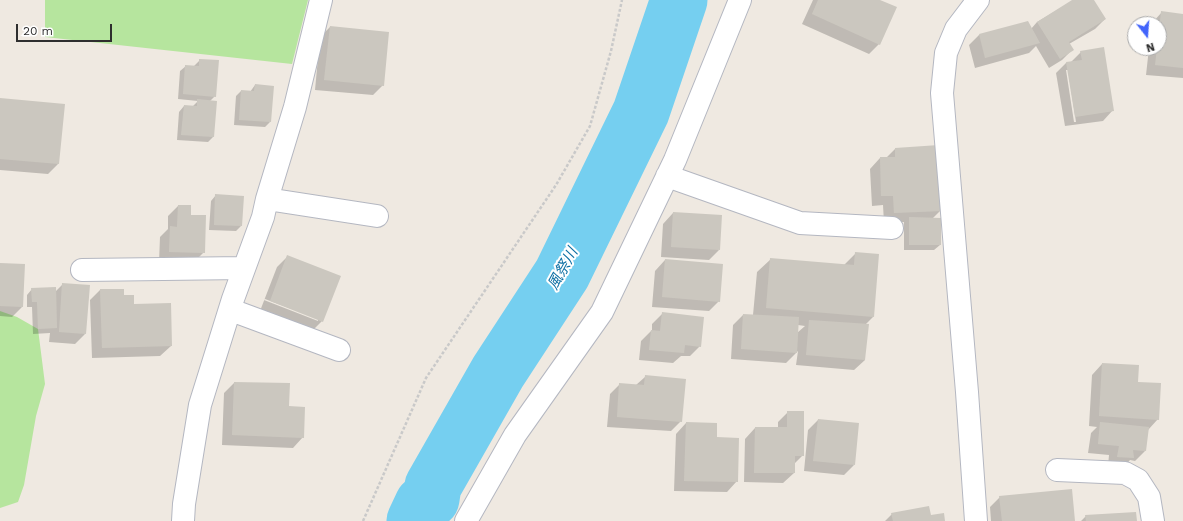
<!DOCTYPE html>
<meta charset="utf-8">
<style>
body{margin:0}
#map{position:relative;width:1183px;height:521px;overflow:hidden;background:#efe9e1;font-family:"Work Sans",sans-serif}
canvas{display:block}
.north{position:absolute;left:1127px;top:16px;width:40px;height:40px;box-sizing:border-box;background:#fff;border:1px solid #ababab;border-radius:50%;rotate:163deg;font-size:11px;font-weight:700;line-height:16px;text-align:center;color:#2e2e2e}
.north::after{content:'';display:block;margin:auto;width:14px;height:18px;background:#4264fb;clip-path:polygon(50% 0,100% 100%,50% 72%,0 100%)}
.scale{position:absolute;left:16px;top:24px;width:96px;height:18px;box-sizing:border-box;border:2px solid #2e2e2e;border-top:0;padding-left:5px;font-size:12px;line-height:14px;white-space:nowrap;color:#2e2e2e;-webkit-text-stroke:3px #fff;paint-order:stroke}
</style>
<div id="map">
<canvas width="1183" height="521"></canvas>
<div class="north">N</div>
<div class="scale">20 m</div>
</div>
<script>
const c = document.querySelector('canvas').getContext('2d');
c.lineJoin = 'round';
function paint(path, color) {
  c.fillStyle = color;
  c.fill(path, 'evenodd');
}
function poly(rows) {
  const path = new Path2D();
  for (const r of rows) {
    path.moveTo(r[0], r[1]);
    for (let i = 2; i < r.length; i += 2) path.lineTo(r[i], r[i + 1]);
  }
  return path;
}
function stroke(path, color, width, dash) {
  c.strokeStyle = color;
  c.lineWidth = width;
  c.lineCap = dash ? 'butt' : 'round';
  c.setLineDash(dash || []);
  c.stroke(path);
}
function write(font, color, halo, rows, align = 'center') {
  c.font = font + ' "Work Sans","Noto Sans JP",sans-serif';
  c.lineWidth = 4;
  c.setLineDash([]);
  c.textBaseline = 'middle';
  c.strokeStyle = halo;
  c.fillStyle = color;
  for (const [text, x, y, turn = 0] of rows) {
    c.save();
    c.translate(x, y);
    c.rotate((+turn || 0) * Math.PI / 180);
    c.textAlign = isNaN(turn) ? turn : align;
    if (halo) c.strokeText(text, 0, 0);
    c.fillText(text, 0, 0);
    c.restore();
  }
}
paint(poly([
 [45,0,308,0,292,64,45,37],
 [0,311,17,317,38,329,45,384,36,416,24,485,18,502,0,508]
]), '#b6e59e');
paint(poly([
 [813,0,878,0,879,44,869,54,802,24],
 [1074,0,1093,0,1105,19,1095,29,1069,44,1072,50,1062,60,1049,68,1036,46,1029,53,975,68,969,45,979,35,1027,22,1031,29,1037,22],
 [1162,12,1183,15,1183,78,1146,75,1149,48,1159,48,1159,24,1151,24,1152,23],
 [330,27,383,85,373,95,315,90,320,37],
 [1081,52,1113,110,1103,121,1065,126,1056,73,1066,63,1071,62],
 [1066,70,1068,70,1076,122,1074,122],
 [200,60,215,96,210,101,213,137,208,142,177,140,179,112,184,106,192,107,198,101,178,99,180,71,186,66,194,66],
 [255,85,270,122,265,127,234,125,236,96,241,91,250,92],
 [0,99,64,105,58,164,48,174,0,170],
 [895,149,941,210,933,218,940,219,940,245,934,250,904,250,904,222,884,223,883,205,872,206,870,169,880,158,886,158],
 [216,195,241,226,236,231,209,230,211,201],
 [178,206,190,216,204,252,194,262,159,262,160,237,168,229,168,216],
 [673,213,719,250,709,260,661,257,663,224],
 [856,253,873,317,865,325,865,360,854,370,796,365,798,351,786,363,731,359,733,325,743,315,753,315,757,272,771,259,844,265],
 [798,325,805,326,797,333],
 [287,257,322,321,312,331,260,311,277,267],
 [265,299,318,319,318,321,264,300],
 [665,260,719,301,709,311,652,307,655,271],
 [0,264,22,307,12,317,0,316],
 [63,284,85,334,75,344,49,342,50,333,33,334,32,307,27,307,27,295,32,289,55,292],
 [100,290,133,305,171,346,160,356,92,358,90,300],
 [663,313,700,346,690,356,681,356,673,363,639,360,641,341,652,330,652,324],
 [1102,364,1137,383,1158,419,1148,430,1145,451,1135,461,1130,460,1123,468,1108,466,1109,455,1088,453,1091,433,1097,427,1089,426,1092,375],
 [645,377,681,421,671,431,607,427,610,394,620,384,636,385],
 [234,383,288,407,303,437,293,448,222,445,224,393],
 [788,412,803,455,794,464,794,473,783,483,744,482,745,439,755,428,778,428,778,422],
 [818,420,854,465,844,475,804,471,808,430],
 [686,423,737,481,727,492,674,491,676,434],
 [1000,497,1074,521,991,521,990,507],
 [892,514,930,516,944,521,885,521],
 [1086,516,1136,521,1081,521]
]), '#0003');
stroke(poly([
 [415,521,423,504,431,499,433,486,498,372,562,274,641,112,679,0]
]), '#75cff0', 57);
paint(poly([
 [818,0,880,0,897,7,880,45,812,14],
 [1072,0,1094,0,1106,19,1069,42,1074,50,1060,59,1037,22],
 [1161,11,1183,14,1183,68,1155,65,1157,48,1159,48,1159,32],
 [1028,21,1040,43,985,58,979,34],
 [330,26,389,32,384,86,324,80],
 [1104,47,1114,111,1075,117,1066,62,1082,60,1080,51],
 [199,59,219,60,216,97,183,94,185,65,199,66],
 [255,84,274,86,271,122,239,120,241,90,254,91],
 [0,98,65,104,59,164,0,159],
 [197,99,217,101,214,137,181,135,184,105,197,106],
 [939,145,942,211,894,213,893,196,881,196,880,157,895,157,895,148],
 [215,194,244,196,242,226,214,225],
 [178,205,191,205,191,215,206,215,205,253,169,252,170,226,177,227],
 [673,212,722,215,720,250,671,247],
 [909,217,941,218,941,245,909,245],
 [855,252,879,254,874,317,766,308,770,258,854,265],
 [287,255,341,276,323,322,270,301],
 [665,259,723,264,720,302,662,297],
 [0,263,25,264,23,307,0,306],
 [62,283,90,285,86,334,59,332],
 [56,287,57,328,38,329,37,302,32,302,31,288],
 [100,289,124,289,124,295,134,295,134,304,171,303,172,346,102,348],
 [662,312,704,317,701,347,685,345,684,353,649,350,651,330,660,331],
 [743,314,799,317,797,353,741,349],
 [809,320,869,324,865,360,806,355],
 [1102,363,1139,365,1138,382,1161,383,1159,420,1099,416],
 [645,375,686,379,682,422,617,417,619,383,644,385],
 [234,382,290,383,289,406,305,407,304,438,232,435],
 [787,411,804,411,804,456,795,456,795,473,754,473,755,427,787,427],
 [818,419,859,423,855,465,813,461],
 [686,422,717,423,717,437,739,438,738,482,684,481],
 [1100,422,1149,427,1146,451,1133,450,1134,458,1117,457,1119,446,1098,444],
 [1072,489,1075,521,1002,521,999,496],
 [929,506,931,515,944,513,945,521,893,521,891,513],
 [1136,512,1137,521,1086,521,1085,515]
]), '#cbc7bf');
const minor = poly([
 [667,176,800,223,892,228],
 [267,199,377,216],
 [82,270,244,268],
 [231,310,339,350],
 [1057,470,1125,473,1138,480,1149,497,1153,521],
 [183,521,184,504,200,405,233,299,263,217,267,199,295,107,321,0],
 [466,521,515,435,602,312,675,160,740,0],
 [976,521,967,392,942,93,946,53,956,29,978,0]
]);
stroke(minor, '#b4b7c1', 24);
stroke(poly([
 [363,521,426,378,556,185,590,126,611,51,622,0]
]), '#c9c9c9', 2.5, [3, 2]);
stroke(minor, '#fff', 22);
write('italic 15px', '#0d6fa3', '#fff', [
 ["風祭川",563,269,-61]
]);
</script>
